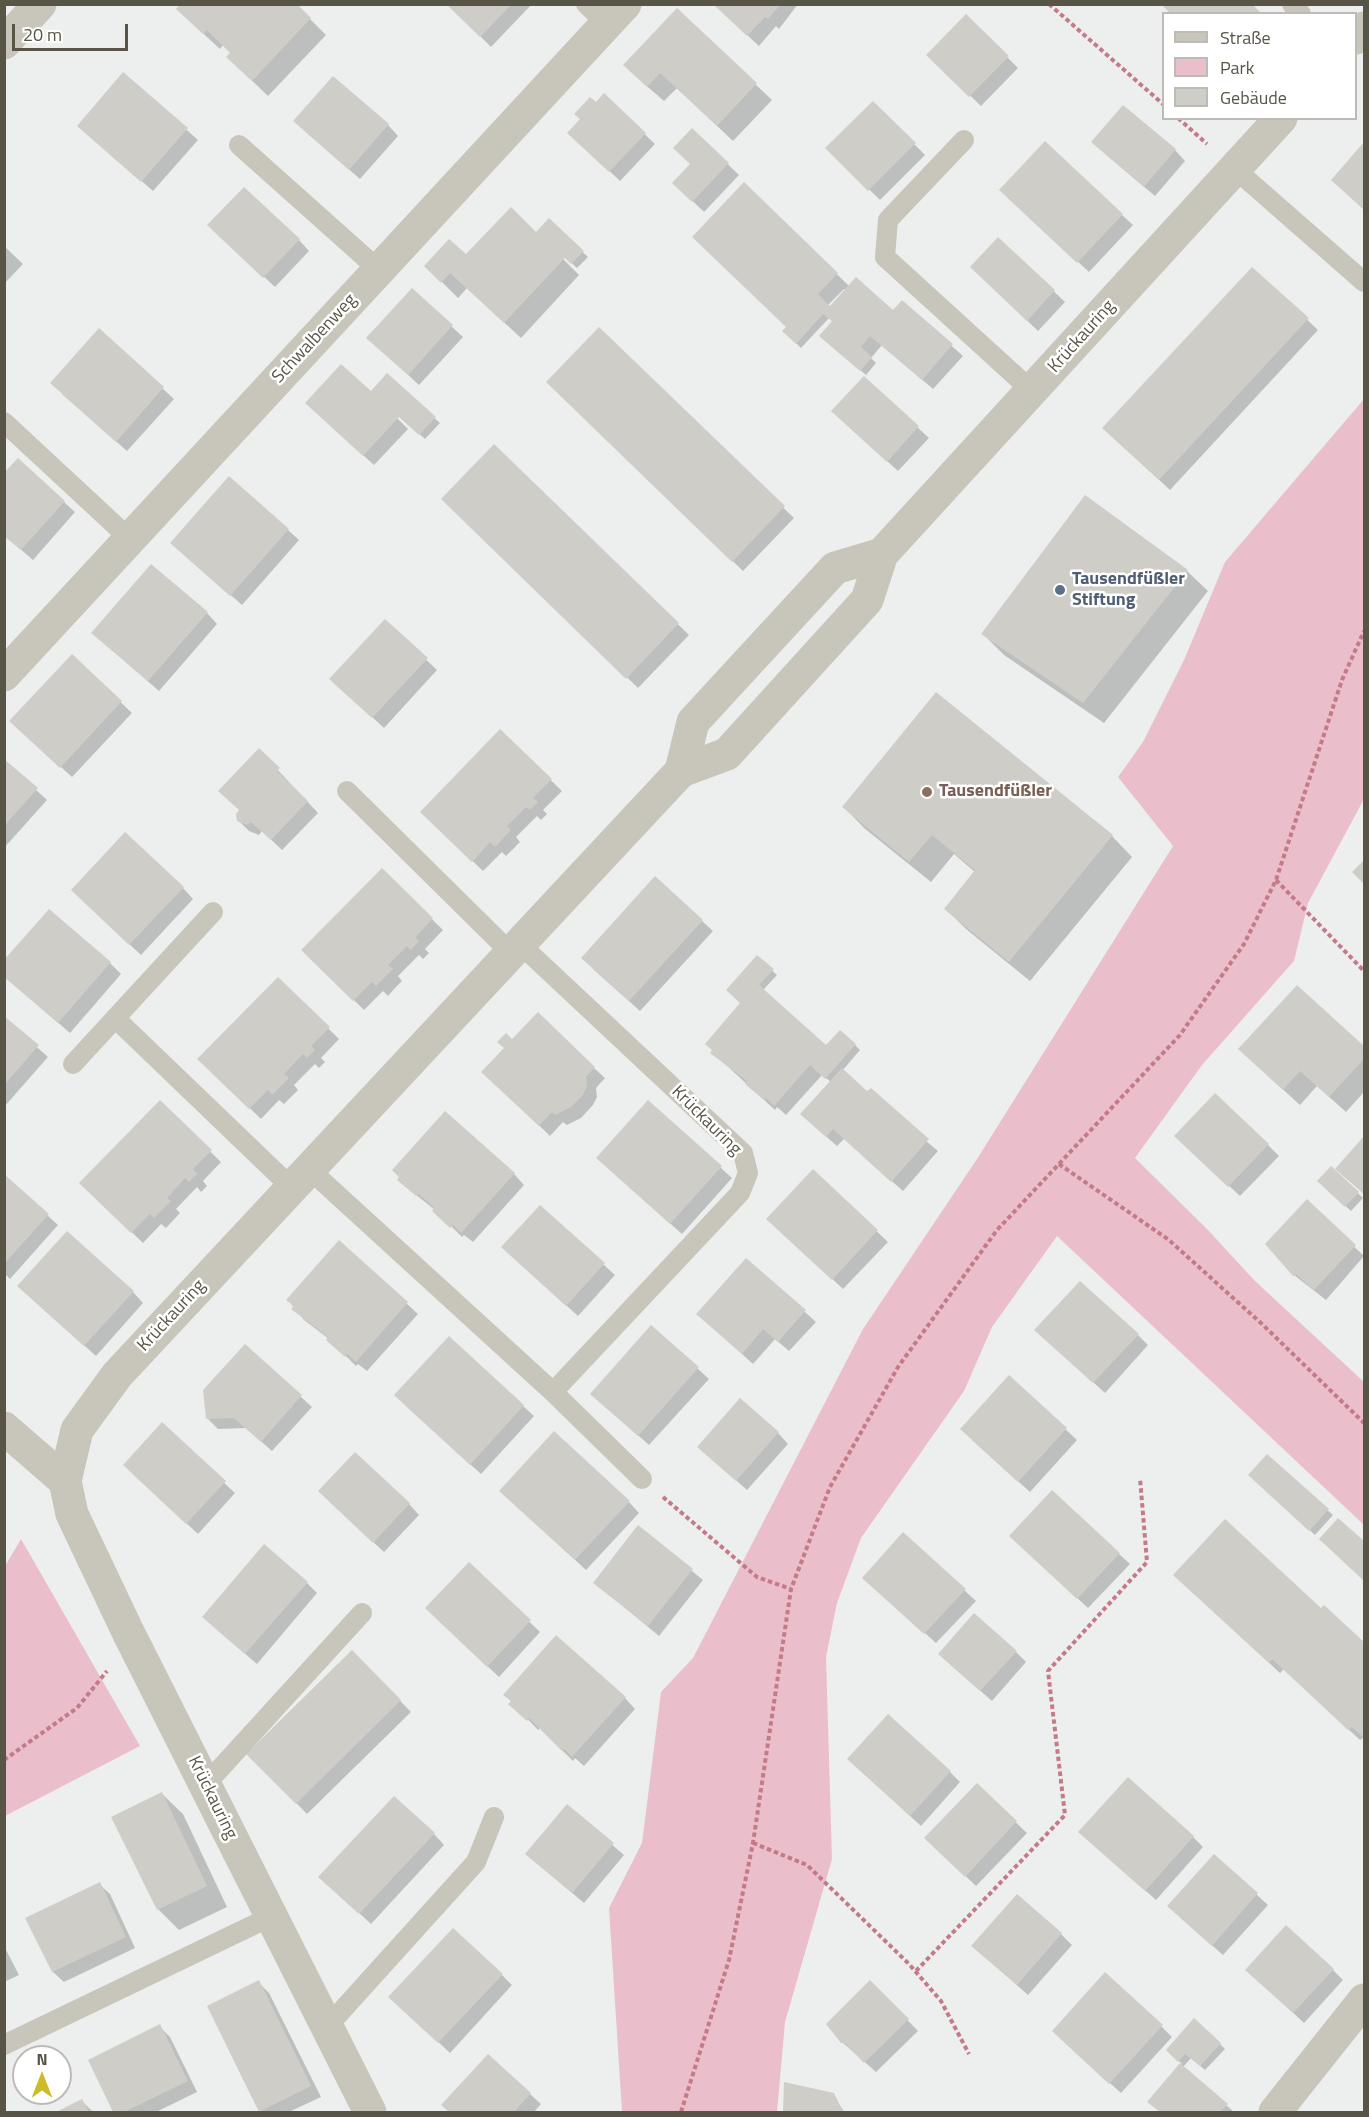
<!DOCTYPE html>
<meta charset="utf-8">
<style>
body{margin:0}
#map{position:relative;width:1369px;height:2117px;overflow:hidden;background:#edefef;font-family:"Titillium Web",sans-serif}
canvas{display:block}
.frame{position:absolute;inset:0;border:6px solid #585547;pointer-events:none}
.legend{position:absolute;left:1162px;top:12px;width:195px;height:108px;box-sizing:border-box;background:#fff;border:2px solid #bcbbb5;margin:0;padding:8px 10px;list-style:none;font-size:18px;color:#585547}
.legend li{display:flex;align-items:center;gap:12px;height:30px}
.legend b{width:30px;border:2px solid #bcbbb5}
.north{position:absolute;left:12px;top:2045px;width:60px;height:60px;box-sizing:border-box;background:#fff;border:2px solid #bcbbb5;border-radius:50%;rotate:0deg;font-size:16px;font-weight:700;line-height:24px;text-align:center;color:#585547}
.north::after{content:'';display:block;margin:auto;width:21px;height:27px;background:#cdbb29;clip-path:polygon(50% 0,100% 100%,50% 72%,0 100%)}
.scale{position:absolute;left:12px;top:24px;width:116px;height:27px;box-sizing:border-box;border:3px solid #585547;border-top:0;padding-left:8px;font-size:18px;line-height:21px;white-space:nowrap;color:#585547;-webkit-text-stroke:4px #fff;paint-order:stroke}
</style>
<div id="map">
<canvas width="1369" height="2117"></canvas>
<div class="frame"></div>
<ul class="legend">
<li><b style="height:8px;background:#c8c5ba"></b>Straße</li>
<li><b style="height:16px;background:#eabfcb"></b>Park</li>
<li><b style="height:16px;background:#cecdc7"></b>Gebäude</li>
</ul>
<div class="north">N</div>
<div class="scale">20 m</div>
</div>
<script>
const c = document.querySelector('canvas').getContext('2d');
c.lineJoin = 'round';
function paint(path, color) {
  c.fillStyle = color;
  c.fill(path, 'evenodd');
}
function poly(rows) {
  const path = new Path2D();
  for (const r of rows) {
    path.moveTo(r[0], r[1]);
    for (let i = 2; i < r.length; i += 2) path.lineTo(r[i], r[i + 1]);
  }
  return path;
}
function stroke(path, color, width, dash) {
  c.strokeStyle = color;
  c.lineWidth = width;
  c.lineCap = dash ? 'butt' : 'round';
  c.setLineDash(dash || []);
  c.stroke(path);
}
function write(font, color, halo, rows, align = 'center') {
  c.font = font + ' "Titillium Web",sans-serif';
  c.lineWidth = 5;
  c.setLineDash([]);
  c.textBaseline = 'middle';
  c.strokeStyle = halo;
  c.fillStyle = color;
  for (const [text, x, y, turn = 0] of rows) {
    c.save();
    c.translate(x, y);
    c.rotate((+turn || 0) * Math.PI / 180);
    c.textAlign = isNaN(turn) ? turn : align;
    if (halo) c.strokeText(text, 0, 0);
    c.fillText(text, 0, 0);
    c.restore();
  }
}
paint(poly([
 [1364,399,1364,799,1308,903,1294,961,1202,1065,1135,1158,1207,1229,1255,1281,1364,1382,1364,1525,1057,1236,992,1327,964,1391,861,1538,837,1603,826,1657,832,1859,785,2022,777,2112,622,2112,609,1908,642,1843,661,1692,693,1658,863,1329,977,1159,1173,846,1118,777,1143,742,1184,660,1225,562],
 [21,1539,140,1746,5,1816,5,1566]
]), '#eabfcb');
paint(poly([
 [448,4,532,4,491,47],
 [714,4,798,4,779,29,776,26,759,46],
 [677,10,772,100,733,141,677,88,664,101,641,81],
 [966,16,1018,68,981,106,928,55],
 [310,19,326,35,268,96,244,73,232,53,223,45,220,49,194,25],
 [124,74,198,140,153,191,79,126],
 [604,95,655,144,620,181,580,143,581,119],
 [873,103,925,155,880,200,827,148],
 [388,125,398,136,360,179,306,132],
 [692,130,739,175,704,212,674,183,692,164],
 [1364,145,1364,209,1333,180],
 [1175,150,1185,161,1155,196,1104,153],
 [745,184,849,286,893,312,902,302,963,356,933,389,882,345,871,358,876,363,866,375,826,341,833,322,829,318,801,348,784,331,788,328],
 [844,289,846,290,830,308,827,306],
 [1012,201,1122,215,1133,225,1089,272],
 [549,220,588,257,577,268,562,254,560,256,579,275,521,338,467,288,458,298,426,266,541,239],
 [220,236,299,240,309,251,275,287],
 [999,239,1065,302,1038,331,983,278],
 [4,246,23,264,4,284],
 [1253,269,1318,330,1170,490,1115,439],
 [412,290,463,337,419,385,379,348],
 [99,330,174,399,127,451,62,394],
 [599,330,794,518,743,571,548,382],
 [387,376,440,423,425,439,395,412,393,414,408,429,374,465,318,414,382,403],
 [864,378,929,438,898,471,844,422],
 [494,446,689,635,638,688,443,499],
 [64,502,75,512,33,560,4,535],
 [288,530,299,540,242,605,183,553],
 [1187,571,1208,591,1104,723,1004,655,983,634],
 [207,613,217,624,159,691,104,643],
 [385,621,437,670,384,728,342,689],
 [72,656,132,713,72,777,22,732],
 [500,731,562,791,543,810,547,814,541,820,537,816,516,837,520,842,506,856,502,852,483,871,422,812],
 [259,750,318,813,282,850,262,831,259,835,249,831,238,820],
 [4,761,47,800,4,848],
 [844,807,1112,836,1132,857,1030,981,966,929,946,909,975,872,954,854,931,882,864,828],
 [382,870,443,930,425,949,429,953,423,959,419,955,398,976,402,981,395,988,388,996,383,991,364,1010,303,950],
 [183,888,193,899,141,955,83,901],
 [702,921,713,931,640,1011,593,969],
 [757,957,777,975,763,990,827,1048,840,1032,855,1045,860,1050,842,1071,938,1151,903,1191,844,1139,837,1146,813,1125,831,1082,822,1075,786,1115,777,1107,775,1110,712,1052,742,1004],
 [110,963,121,974,70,1033,9,980],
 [278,979,339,1039,321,1058,325,1062,319,1068,315,1064,294,1085,298,1090,284,1104,279,1100,261,1119,199,1059],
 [1297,987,1364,1048,1364,1092,1346,1112,1317,1086,1300,1105,1256,1065],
 [4,1018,48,1057,4,1107],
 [512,1041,594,1068,605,1078,596,1088,597,1097,593,1105,581,1118,567,1125,563,1122,550,1136,494,1082],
 [648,1102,732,1178,682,1234,608,1168],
 [160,1103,221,1162,203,1181,207,1186,201,1192,197,1187,176,1209,180,1213,166,1228,161,1224,143,1243,81,1183],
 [1364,1138,1364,1194,1337,1169],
 [1268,1145,1279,1156,1240,1196,1187,1147],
 [1331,1168,1363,1198,1351,1211,1319,1181],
 [813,1171,888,1242,843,1289,779,1229],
 [514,1174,524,1185,473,1242,464,1235,462,1237,435,1210,410,1190],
 [4,1176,58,1225,10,1279,4,1273],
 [1307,1202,1364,1256,1326,1300,1294,1275],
 [540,1207,615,1275,578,1316,514,1258],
 [339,1242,418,1314,367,1371,358,1364,356,1366,329,1339,304,1320,288,1300],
 [747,1260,816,1322,789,1351,775,1339,753,1364,709,1324],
 [133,1292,143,1303,96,1356,30,1297],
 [652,1327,709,1379,649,1445,603,1404],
 [1138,1335,1148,1345,1105,1393,1047,1340],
 [245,1346,312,1407,272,1451,246,1428,218,1429,207,1418],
 [1009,1377,1077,1440,1030,1492,972,1440],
 [406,1406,523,1406,534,1416,481,1474],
 [162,1425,235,1493,198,1534,135,1476],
 [778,1433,788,1444,747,1490,710,1457],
 [1267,1456,1333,1515,1315,1535,1255,1480],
 [511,1501,629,1502,639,1513,586,1570],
 [330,1502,409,1504,419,1515,384,1552],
 [1338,1520,1364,1543,1364,1580,1321,1539],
 [638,1527,703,1580,659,1636,595,1583],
 [903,1534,976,1601,936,1643,875,1588],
 [1021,1546,1119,1554,1130,1564,1088,1608],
 [469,1564,540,1632,499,1677,437,1619],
 [307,1583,317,1593,257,1664,215,1628],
 [1186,1586,1321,1610,1324,1607,1364,1644,1364,1737,1360,1740,1284,1669,1280,1673],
 [352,1652,411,1712,307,1814,248,1754],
 [1016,1652,1026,1662,992,1701,951,1665],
 [505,1695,625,1698,635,1709,584,1766,575,1758,573,1761,540,1728,538,1730],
 [860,1770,950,1772,960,1782,921,1826],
 [977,1785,1027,1833,976,1886,937,1849],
 [162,1794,183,1814,227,1907,179,1930,158,1909],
 [567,1806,624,1855,584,1903,538,1864],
 [434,1834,444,1845,371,1924,331,1887],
 [1193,1837,1203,1847,1156,1900,1091,1842],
 [1214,1856,1268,1905,1223,1955,1180,1917],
 [99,1884,110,1894,135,1948,64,1982,53,1972,27,1918],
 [1061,1934,1072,1945,1028,1995,984,1956],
 [4,1946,19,1975,4,1982],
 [1333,1970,1343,1980,1304,2023,1258,1980],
 [502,1975,512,1985,450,2053,401,2007],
 [258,1982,269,1993,321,2097,289,2112,260,2111],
 [870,1982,918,2031,876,2072,842,2042],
 [159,2026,170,2037,197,2092,156,2112,115,2112,90,2061],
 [1161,2026,1172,2037,1121,2093,1064,2042],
 [1220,2044,1225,2049,1205,2070,1191,2058,1183,2067,1234,2112,1160,2112,1149,2101,1182,2064,1168,2050],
 [786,2084,833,2094,844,2112,785,2112],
 [530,2094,541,2104,534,2112,450,2112,443,2105],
 [82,2101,93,2112,59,2112]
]), '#0003');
paint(poly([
 [180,4,297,4,311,18,252,81,226,57,230,53,207,30,203,34,176,9],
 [446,4,512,4,480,37],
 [713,4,781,4,768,19,765,17,747,36],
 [1161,4,1252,4,1262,14,1171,14],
 [677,8,757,83,717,126,660,73,647,87,623,65],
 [966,14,1009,56,969,97,926,55],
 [123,72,188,128,141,182,77,126],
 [333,76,389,124,349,170,293,121],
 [604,93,646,133,609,172,567,133,580,119,574,114,590,97,596,102],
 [873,101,916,143,868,191,825,148],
 [1123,105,1176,149,1144,187,1091,142],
 [692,128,729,163,692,202,672,183,690,164,673,148],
 [1045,141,1123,214,1077,263,999,190],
 [1364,142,1364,210,1331,180],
 [744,182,838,273,818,294,830,306,856,277,893,310,902,300,953,344,922,380,870,336,861,347,872,357,860,371,819,336,832,321,823,314,796,344,782,331,786,327,692,237],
 [244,187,300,239,263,278,207,225],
 [511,207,536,232,549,218,584,251,571,264,565,258,504,323,450,273,441,283,424,266,449,239,466,254],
 [998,237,1055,290,1027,321,970,267],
 [1252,267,1309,318,1159,480,1102,428],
 [412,288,453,325,408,375,366,338],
 [599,327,785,506,732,562,546,382],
 [99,328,164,387,116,442,50,383],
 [341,364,371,391,387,373,436,417,419,435,399,417,363,456,305,403],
 [864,376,919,426,887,462,831,411],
 [494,444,679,623,626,679,441,499],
 [18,458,65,501,21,550,4,536,4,473],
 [229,476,289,529,230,596,170,543],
 [1085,495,1188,570,1083,703,981,634],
 [151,564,208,612,148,681,91,633],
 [385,619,428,658,372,718,329,679],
 [72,654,122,701,60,768,9,721],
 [936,692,1113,835,1009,962,944,909,975,870,932,835,909,862,842,807],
 [500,729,552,779,533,798,538,802,530,810,526,807,507,826,511,830,495,847,490,842,472,862,420,812],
 [259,748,280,768,277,771,308,801,271,840,251,822,247,825,237,821,236,814,239,810,218,791],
 [4,759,38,788,4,826],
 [125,832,184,887,129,945,71,890],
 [1364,860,1364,884,1352,872],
 [382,868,433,918,415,938,419,941,411,950,407,946,388,965,393,969,376,986,372,982,353,1001,301,950],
 [655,876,703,920,629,1001,581,958],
 [49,909,111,962,58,1023,4,977,4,960],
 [757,955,774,969,759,985,826,1045,840,1030,856,1044,825,1079,810,1065,774,1106,766,1098,764,1100,745,1084,747,1081,710,1053,712,1050,705,1044,740,1003,726,990],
 [278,977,330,1027,311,1046,315,1050,307,1058,303,1054,284,1074,289,1078,272,1095,268,1090,249,1109,197,1059],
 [1297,985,1364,1046,1364,1059,1329,1097,1300,1071,1283,1090,1238,1049],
 [538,1012,595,1067,586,1077,587,1086,583,1095,571,1107,555,1115,552,1112,539,1126,481,1072,504,1048,497,1042,506,1033,512,1039],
 [4,1016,39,1045,4,1085],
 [842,1068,867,1091,871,1088,929,1139,891,1182,833,1129,826,1137,800,1114],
 [1215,1093,1269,1144,1228,1187,1174,1136],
 [160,1100,212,1150,193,1169,197,1174,189,1182,185,1178,167,1198,171,1201,154,1218,150,1214,131,1233,79,1183],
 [648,1100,722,1166,670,1224,596,1158],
 [445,1111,515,1173,461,1233,453,1225,450,1228,432,1211,434,1208,427,1201,418,1194,416,1196,397,1180,399,1177,392,1170],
 [1364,1136,1364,1194,1335,1169],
 [1331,1166,1359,1192,1345,1207,1317,1181],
 [813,1169,878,1230,832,1280,766,1219],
 [5,1175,49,1214,5,1263],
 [1307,1199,1356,1245,1314,1290,1297,1275,1293,1276,1265,1244],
 [540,1205,605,1263,566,1306,501,1247],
 [67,1231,134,1291,84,1346,17,1286],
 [339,1240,408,1302,356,1362,347,1354,345,1357,326,1340,328,1337,291,1309,294,1306,286,1300],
 [746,1258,806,1310,778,1342,763,1329,742,1354,696,1314],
 [1080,1281,1139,1334,1093,1383,1034,1330],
 [651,1325,699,1367,638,1436,590,1394],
 [449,1336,524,1405,470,1465,394,1395],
 [245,1344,302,1395,261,1442,234,1418,206,1419,203,1390],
 [1009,1375,1067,1428,1018,1482,960,1429],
 [740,1398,779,1432,736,1481,697,1447],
 [162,1422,226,1481,186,1524,123,1465],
 [554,1431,630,1501,575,1560,499,1491],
 [355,1452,410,1503,373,1543,318,1491],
 [1267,1454,1329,1509,1309,1531,1248,1475],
 [1052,1490,1120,1553,1077,1599,1009,1536],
 [1338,1518,1364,1541,1364,1581,1319,1539],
 [1225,1519,1321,1608,1324,1605,1364,1642,1364,1738,1352,1727,1348,1730,1272,1659,1269,1663,1173,1575],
 [638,1525,693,1569,648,1626,593,1583],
 [903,1532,966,1589,924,1634,862,1578],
 [264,1544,308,1582,245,1654,202,1617],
 [469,1562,531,1620,487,1667,425,1608],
 [974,1613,1017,1651,980,1691,938,1654],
 [556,1635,626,1697,572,1757,564,1749,562,1751,529,1718,527,1721,508,1704,511,1701,503,1695],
 [352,1650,401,1700,296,1804,246,1754],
 [888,1714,951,1771,910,1816,847,1759],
 [1128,1777,1194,1836,1145,1891,1078,1832],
 [977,1783,1017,1821,965,1877,924,1838],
 [162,1792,207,1886,157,1910,111,1817],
 [394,1796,435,1833,359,1914,318,1877],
 [567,1804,614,1843,572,1893,525,1854],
 [1214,1854,1258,1893,1212,1946,1167,1906],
 [100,1882,126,1937,52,1972,25,1918],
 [1017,1894,1062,1933,1017,1985,971,1946],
 [1286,1925,1334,1969,1293,2013,1245,1970],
 [453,1928,503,1974,438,2043,388,1997],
 [1105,1972,1163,2025,1109,2084,1052,2031],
 [259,1980,311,2086,259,2112,207,2006],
 [870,1980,909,2019,864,2063,845,2043,841,2043,826,2024],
 [1194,2018,1221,2043,1200,2066,1185,2054,1178,2062,1166,2050],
 [160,2024,188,2081,124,2112,113,2112,88,2060],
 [488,2054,531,2093,514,2112,449,2112,441,2105],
 [1180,2063,1228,2104,1220,2112,1160,2112,1147,2102],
 [784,2082,834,2093,843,2112,783,2112],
 [82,2099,89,2112,56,2112]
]), '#cecdc7');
stroke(poly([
 [1049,4,1164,105],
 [1178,118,1207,144],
 [1276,880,1364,971],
 [1059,1164,1169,1240,1263,1325,1364,1423],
 [663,1497,757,1577,791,1589],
 [4,1760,77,1708,107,1671],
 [753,1843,807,1865,909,1964,941,2001,969,2054],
 [916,1971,1065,1815,1048,1671,1147,1562,1140,1478],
 [681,2112,729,1960,753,1843,791,1589,830,1487,898,1367,997,1230,1180,1035,1244,944,1276,880,1342,680,1364,631]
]), '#c47a87', 4, [4.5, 3]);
stroke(poly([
 [586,4,607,24],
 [1292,4,1301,14],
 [964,140,888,220,885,257,1032,391],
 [239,145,379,270],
 [1235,169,1364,282],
 [4,422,130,539],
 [347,791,512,954],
 [521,945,743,1153,748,1173,740,1193,553,1392],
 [115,1018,291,1187],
 [73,1064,213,912],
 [309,1169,553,1392,642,1479],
 [206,1784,362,1613],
 [326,2028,476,1862,494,1817],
 [4,2045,270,1917]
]), '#c8c5ba', 20);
stroke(poly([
 [1356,38,1364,28],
 [4,43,40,4],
 [4,675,625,4],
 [681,771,693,722,727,685,835,568,882,554],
 [4,1428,65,1481],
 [370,2112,128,1632,72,1514,65,1481,77,1430,117,1375,681,771,727,754,867,600,882,554,1281,118],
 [1275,2112,1364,2000]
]), '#c8c5ba', 33);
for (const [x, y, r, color] of [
 [1060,590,6,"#5c6f8a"],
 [927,792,6,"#8d6e63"]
]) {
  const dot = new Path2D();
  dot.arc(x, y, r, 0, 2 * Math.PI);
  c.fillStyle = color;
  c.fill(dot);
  stroke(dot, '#fff', 2);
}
write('18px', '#585547', '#fff', [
 ["Krückauring",1082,337,-48],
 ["Schwalbenweg",315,339,-47],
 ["Krückauring",706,1121,45],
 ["Krückauring",172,1316,-47],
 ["Krückauring",212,1798,64]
]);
write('bold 18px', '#4e5e75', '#fff', [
 ["Tausendfüßler",1072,580],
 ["Stiftung",1072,601]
], 'left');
write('bold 18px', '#785e54', '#fff', [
 ["Tausendfüßler",939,792]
], 'left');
</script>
